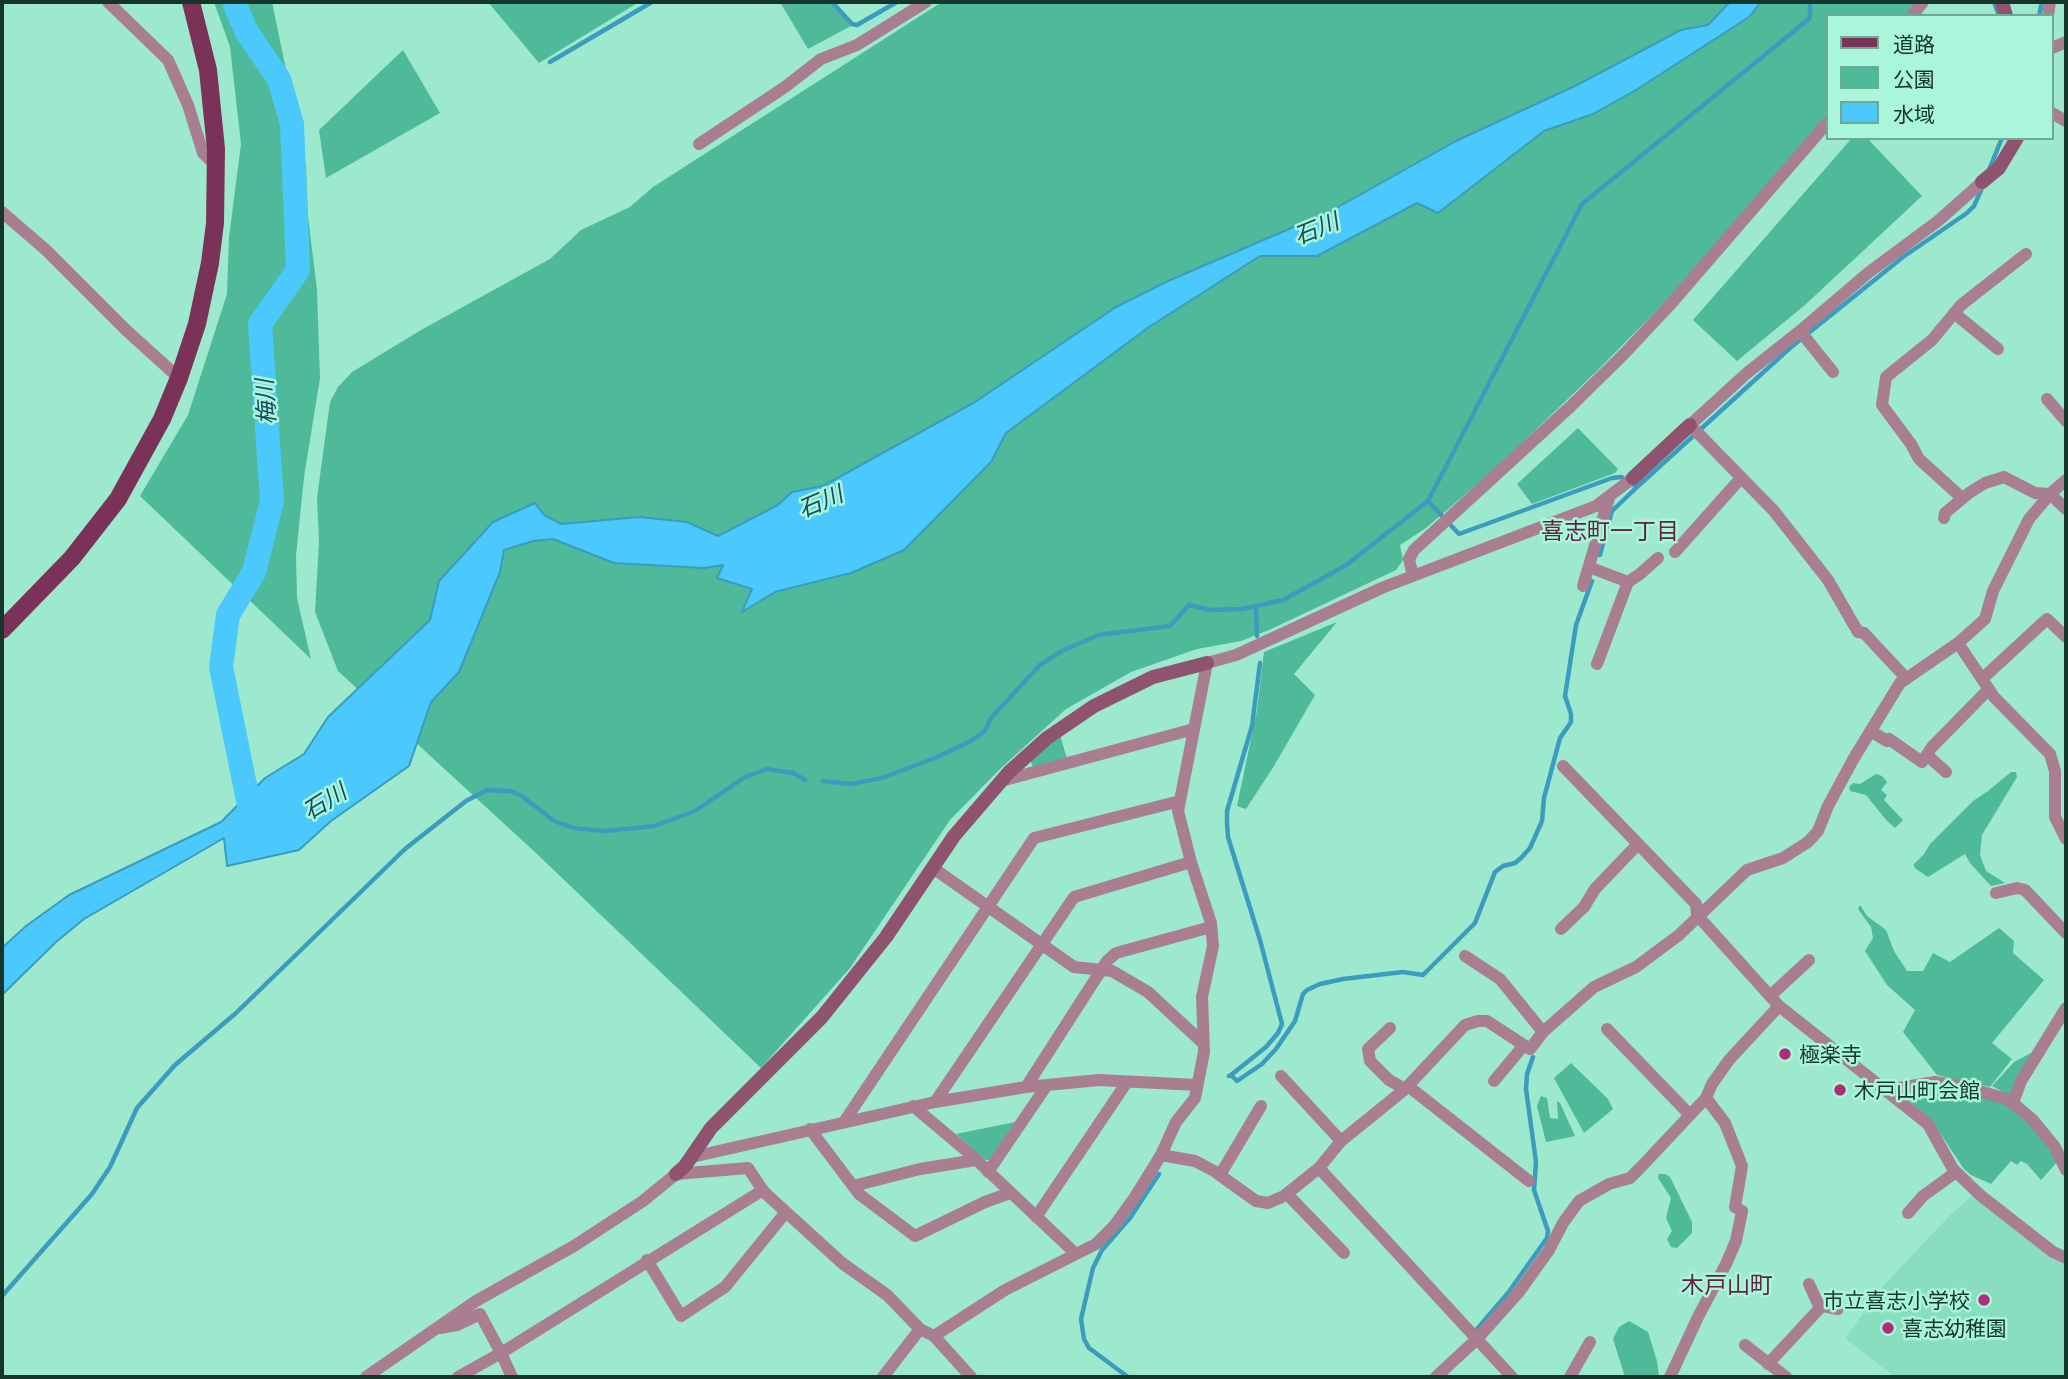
<!DOCTYPE html>
<meta charset="utf-8">
<style>
body{margin:0}
#map{position:relative;width:2068px;height:1379px;overflow:hidden;background:#9de9ce;font-family:Georgia,"Noto Sans JP",serif}
canvas{display:block}
.frame{position:absolute;inset:0;border:4px solid #16352b;pointer-events:none}
.legend{position:absolute;left:1826px;top:14px;width:228px;height:126px;box-sizing:border-box;background:#aaf6db;border:2px solid #6fa995;margin:0;padding:9px 12px;list-style:none;font-size:21px;color:#16352b}
.legend li{display:flex;align-items:center;gap:14px;height:35px}
.legend b{width:35px;border:2px solid #6fa995}
</style>
<div id="map">
<canvas width="2068" height="1379"></canvas>
<div class="frame"></div>
<ul class="legend">
<li><b style="height:9px;background:#7b3259"></b>道路</li>
<li><b style="height:19px;background:#4eba99"></b>公園</li>
<li><b style="height:19px;background:#4bc8fc"></b>水域</li>
</ul>
</div>
<script>
const c = document.querySelector('canvas').getContext('2d');
c.lineJoin = 'round';
function paint(path, color) {
  c.fillStyle = color;
  c.fill(path, 'evenodd');
}
function poly(rows) {
  const path = new Path2D();
  for (const r of rows) {
    path.moveTo(r[0], r[1]);
    for (let i = 2; i < r.length; i += 2) path.lineTo(r[i], r[i + 1]);
  }
  return path;
}
function stroke(path, color, width, dash) {
  c.strokeStyle = color;
  c.lineWidth = width;
  c.lineCap = dash ? 'butt' : 'round';
  c.setLineDash(dash || []);
  c.stroke(path);
}
function write(font, color, halo, rows, align = 'center') {
  c.font = font + ' Georgia,"Noto Sans JP",serif';
  c.lineWidth = 5;
  c.setLineDash([]);
  c.textBaseline = 'middle';
  c.strokeStyle = halo;
  c.fillStyle = color;
  for (const [text, x, y, turn = 0] of rows) {
    c.save();
    c.translate(x, y);
    c.rotate((+turn || 0) * Math.PI / 180);
    c.textAlign = isNaN(turn) ? turn : align;
    if (halo) c.strokeText(text, 0, 0);
    c.fillText(text, 0, 0);
    c.restore();
  }
}
paint(poly([
 [1976,1193,2053,1259,2066,1265,2066,1377,1895,1377,1845,1338,1886,1283,1952,1213]
]), '#89dec0');
paint(poly([
 [214,2,272,2,306,166,308,216,317,290,320,378,304,477,296,556,297,598,311,659,140,496,188,415,227,294,229,237,241,144,230,47],
 [488,2,639,2,539,63],
 [780,2,830,2,851,26,808,49],
 [942,2,1922,2,1911,16,1828,16,1828,114,1670,297,1597,371,1495,469,1426,528,1400,545,1403,560,1396,570,1269,630,1241,641,1197,649,1131,672,1066,709,1001,768,950,820,850,968,761,1068,537,854,338,671,315,612,319,542,317,498,330,402,338,387,352,372,421,330,550,259,581,230,630,207,653,187],
 [403,50,440,113,326,178,319,130],
 [1852,138,1867,138,1922,196,1805,305,1737,361,1693,320],
 [1578,428,1618,469,1615,473,1532,504,1517,484],
 [1337,622,1294,674,1315,695,1274,766,1246,809,1237,806,1257,710,1264,652],
 [1060,735,1067,759,1033,767,1031,762,1034,756],
 [2011,772,2016,772,2017,777,1982,835,1980,855,1986,871,2005,883,1991,886,1970,863,1965,854,1928,877,1916,869,1913,865,1924,854,1930,844,1973,801,1988,791],
 [1876,774,1882,776,1887,782,1881,790,1887,795,1884,800,1903,820,1895,828,1887,821,1866,795,1850,791,1849,787,1853,783,1860,784],
 [1860,905,1867,916,1886,930,1894,951,1907,971,1923,971,1933,953,1950,962,1999,928,2014,941,2013,953,2044,980,1992,1043,2012,1059,1990,1087,1937,1075,1903,1032,1915,1010,1887,985,1865,951,1873,938,1871,927,1858,909],
 [2035,1051,2012,1097,1992,1086,2014,1062],
 [1571,1063,1608,1099,1613,1109,1584,1133,1554,1078],
 [1951,1087,2008,1104,2030,1123,2058,1161,2041,1180,2027,1164,2021,1161,2017,1165,2011,1161,1991,1184,1971,1175,1964,1169,1934,1124,1900,1092],
 [1541,1096,1547,1098,1550,1118,1558,1119,1557,1101,1560,1103,1575,1136,1546,1142,1537,1106],
 [1015,1122,990,1160,985,1160,956,1134],
 [1659,1174,1665,1174,1670,1177,1692,1222,1692,1233,1677,1248,1671,1247,1667,1239,1672,1231,1666,1218,1671,1198,1658,1178],
 [1629,1321,1648,1332,1657,1361,1659,1377,1625,1377,1613,1339,1619,1327]
]), '#4eba99');
const water = poly([
 [1730,2,1761,2,1749,17,1636,90,1593,114,1544,131,1438,213,1417,203,1317,256,1260,256,1149,327,1006,433,991,462,904,550,851,573,775,592,742,612,752,589,717,578,723,565,704,568,614,563,553,539,533,541,504,550,500,572,459,672,431,702,409,766,331,821,299,850,227,866,224,838,84,919,56,942,2,995,2,948,26,926,69,895,221,822,265,778,304,754,328,717,430,620,439,581,493,522,535,503,544,515,561,524,639,517,687,522,718,536,778,505,792,492,823,486,975,402,1116,307,1168,281,1331,211,1456,141,1575,86,1681,30,1708,25,1730,2]
]);
paint(water, '#4bc8fc');
stroke(water, '#3b9cbd', 2);
stroke(poly([
 [832,2,852,24,857,25,897,2],
 [1994,2,1999,16],
 [2039,16,2042,2],
 [550,62,652,2],
 [1989,170,2002,138],
 [1428,501,1459,534,1612,478,1621,477,1637,487,1790,348,1903,257,1967,213,1974,206,1982,188],
 [1600,555,1612,511,1637,487],
 [1256,608,1257,636],
 [823,781,850,784,882,778,935,758,971,741,985,731,991,718,1040,665,1062,651,1098,635,1170,626,1189,605,1210,610,1242,609,1283,600,1345,566,1428,501,1582,204,1810,18,1810,2],
 [1434,964,1475,923,1495,872,1503,866,1515,863,1521,858,1530,848,1542,821,1544,798,1560,738,1571,722,1571,714,1565,696,1576,625,1592,581],
 [1231,1075,1266,1047,1278,1033,1282,1024,1260,940,1228,837,1227,823,1227,811,1252,726,1260,663],
 [1229,1076,1231,1075,1237,1081,1262,1064,1276,1049,1295,1021,1303,994,1307,990,1320,984,1343,979,1403,972,1423,975,1432,966],
 [2,1296,92,1194,110,1167,137,1108,175,1065,236,1013,405,849,466,801,487,790,511,791,522,796,554,821,574,828,605,831,654,826,695,811,745,777,767,769,793,773,805,780],
 [1477,1329,1508,1293,1547,1238,1548,1231,1534,1190,1536,1162,1526,1089,1527,1074,1533,1057],
 [1128,1377,1089,1348,1084,1339,1081,1319,1093,1268,1102,1250,1130,1218,1159,1174]
]), '#3b9cbd', 4.5);
stroke(poly([
 [234,2,246,31,279,79,292,124,298,270,260,324,272,501,254,572,228,615,221,667,251,815]
]), '#4bc8fc', 24);
stroke(poly([
 [108,2,168,60,188,105,203,153,216,166],
 [1912,16,1923,2],
 [2048,16,2050,2],
 [2052,48,2066,42],
 [2052,113,2066,121],
 [699,144,785,87,821,59,857,45,926,2],
 [2,212,46,250,126,330,179,378],
 [1954,313,1998,349],
 [1800,331,1833,372],
 [2047,399,2066,421],
 [1962,498,1919,459,1911,444,1882,405,1886,377,1932,340,1961,305,2026,254],
 [1944,518,1945,513,1969,493,1985,483,2004,477,2035,493,2050,494,2066,509],
 [1675,552,1741,478],
 [1589,567,1628,582,1597,664],
 [1413,576,1409,559,1414,550,1570,407,1624,354,1669,306,1828,122],
 [1628,582,1640,574,1658,558],
 [1583,586,1609,498],
 [1958,643,1994,697,2050,754,2055,771,2055,817,2066,839],
 [1906,678,1864,633,1858,632,1828,580,1774,511,1690,425,1747,373,1800,331,1868,273,1938,221,1982,182],
 [1982,679,2047,619,2066,637],
 [1872,732,1887,741,1889,739,1922,762,1932,747,1989,689],
 [1927,755,1946,772],
 [1563,766,1696,904,1697,915,1779,1006,1928,1124,1953,1169,1980,1195,2053,1252,2066,1258],
 [1001,781,1194,729],
 [933,868,1074,967,1112,971,1148,992,1203,1043],
 [1996,893,2017,888,2025,890,2066,933],
 [1561,929,1584,907,1595,889,1638,844],
 [1465,956,1500,979,1543,1032],
 [1770,996,1809,960],
 [1390,1028,1368,1049,1370,1061,1389,1080,1405,1089],
 [1607,1029,1690,1115],
 [1281,1076,1341,1141],
 [1494,1081,1524,1045],
 [1408,1086,1529,1181],
 [1026,1087,1107,961,1116,953,1211,927],
 [1887,1090,1935,1082,1962,1086,2003,1098,2013,1103,2033,1120,2055,1147,2066,1170],
 [935,1102,1074,897,1191,862],
 [2013,1103,2021,1081,2066,1008],
 [913,1106,970,1154,1076,1254],
 [844,1122,1034,838,1180,801],
 [810,1129,859,1194,915,1236,985,1202,1010,1193],
 [1161,1155,1195,1161,1214,1171,1256,1201,1268,1203,1284,1196,1319,1168,1341,1141,1404,1090,1465,1025,1478,1021,1487,1021,1530,1049,1543,1032,1594,987,1636,967,1679,935,1747,870,1783,858,1808,842,1818,831,1828,806,1854,758,1900,683,1958,643,1985,619,1993,591,2029,519,2050,494,2066,480],
 [692,1157,935,1102,1026,1087,1099,1080,1197,1085],
 [1319,1168,1512,1377],
 [988,1172,1047,1085],
 [1220,1175,1261,1106],
 [853,1186,920,1169,976,1160],
 [1287,1194,1344,1253],
 [1908,1213,1923,1196,1956,1172],
 [1036,1217,1127,1082],
 [647,1260,681,1316,725,1287,786,1212],
 [1820,1308,1823,1306,1838,1309],
 [440,1328,457,1325,480,1314,501,1353,512,1377],
 [934,1336,1005,1290,1096,1244,1114,1226,1135,1197,1161,1155,1176,1122,1195,1098,1204,1052,1202,997,1213,946,1211,923,1191,862,1178,811,1207,663,1236,655,1384,587,1596,506,1633,478],
 [1745,1345,1786,1377],
 [1768,1364,1820,1308,1809,1284],
 [366,1377,476,1301,574,1246,643,1201,676,1174,748,1168,764,1192,842,1263,887,1295,920,1329,934,1336,971,1377],
 [458,1377,501,1353,763,1190],
 [883,1377,920,1329],
 [1436,1377,1477,1339,1519,1292,1549,1250,1563,1223,1579,1201,1609,1184,1630,1178,1642,1166,1706,1098,1712,1084,1729,1060,1779,1006],
 [1570,1377,1590,1342],
 [1670,1377,1698,1317,1726,1264,1736,1241,1742,1211,1735,1207,1742,1166,1725,1123,1706,1098]
]), '#a97e91', 12);
stroke(poly([
 [2002,2,2006,16],
 [1982,182,1999,168,2017,138],
 [1633,478,1690,425],
 [676,1174,685,1166,711,1128,822,1017,886,937,954,836,1009,772,1047,738,1094,706,1153,677,1207,663]
]), '#8f5370', 14);
stroke(poly([
 [2,630,72,558,118,499,162,419,179,378,197,324,210,263,215,223,216,149,208,70,191,2]
]), '#7b3259', 18);
for (const [x, y, r, color] of [
 [1785,1054,7,"#af2d78"],
 [1840,1090,7,"#af2d78"],
 [1984,1300,7,"#af2d78"],
 [1888,1328,7,"#af2d78"]
]) {
  const dot = new Path2D();
  dot.arc(x, y, r, 0, 2 * Math.PI);
  c.fillStyle = color;
  c.fill(dot);
  stroke(dot, '#aaf6db', 2.5);
}
write('21px', '#16352b', '#aaf6db', [
 ["極楽寺",1799,1054],
 ["木戸山町会館",1854,1090],
 ["市立喜志小学校",1970,1300,"right"],
 ["喜志幼稚園",1902,1328]
], 'left');
write('italic 23px', '#174a60', '#aaf6db', [
 ["石川",1316,228,-22],
 ["梅川",265,402,-94],
 ["石川",820,501,-23],
 ["石川",324,801,-32]
]);
write('23px', '#612244', '#aaf6db', [
 ["喜志町一丁目",1610,530],
 ["木戸山町",1727,1284]
]);
</script>
